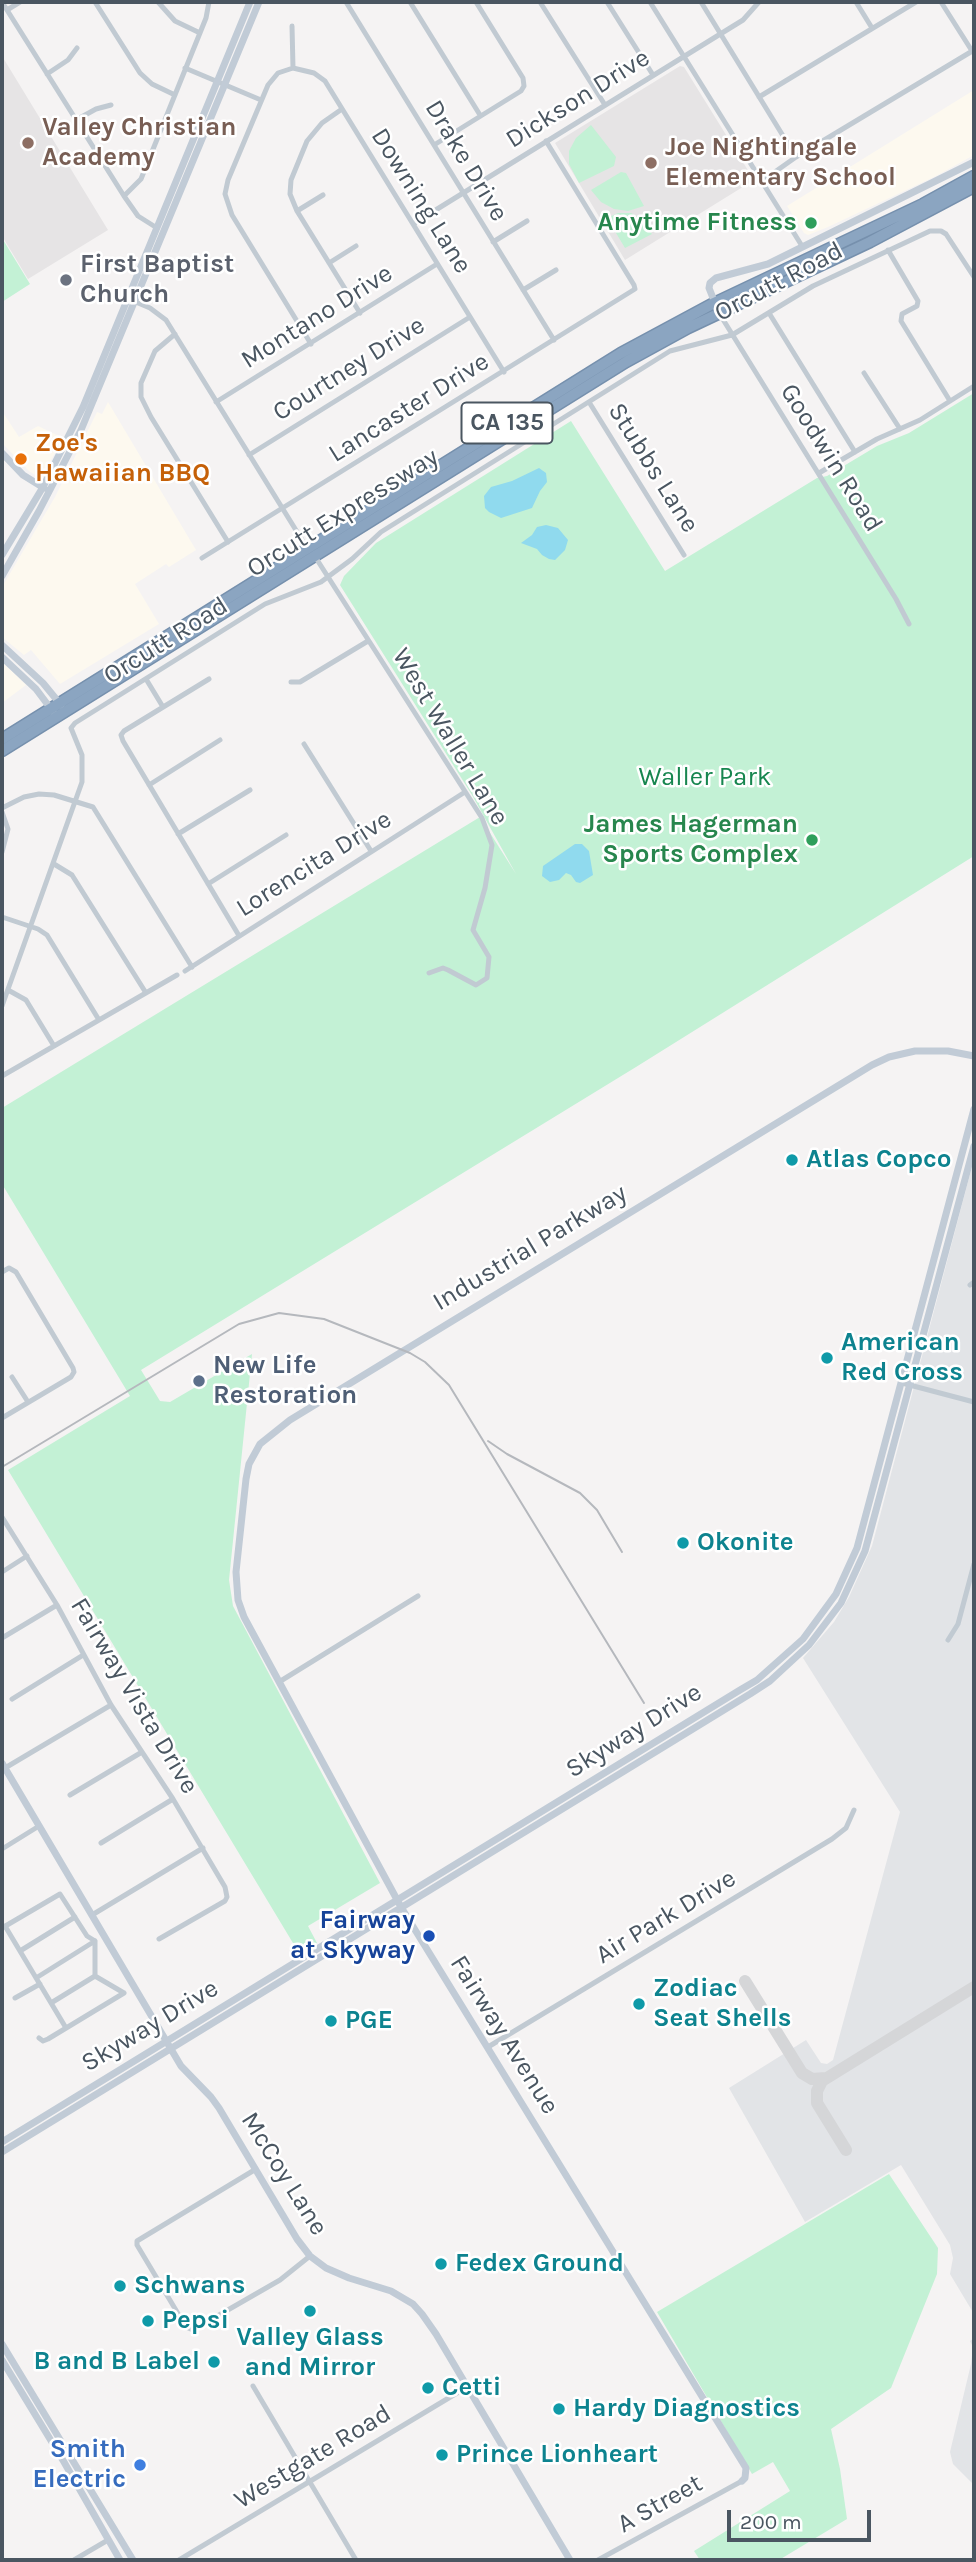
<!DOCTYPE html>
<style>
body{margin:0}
#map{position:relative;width:976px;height:2562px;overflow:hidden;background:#f5f3f3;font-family:Karla,sans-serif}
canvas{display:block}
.frame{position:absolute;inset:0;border:4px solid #4a5661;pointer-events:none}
.scale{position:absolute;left:727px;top:2510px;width:144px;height:32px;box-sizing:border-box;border:4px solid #4a5661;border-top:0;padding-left:9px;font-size:21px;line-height:24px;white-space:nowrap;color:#4a5661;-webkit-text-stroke:5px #fff;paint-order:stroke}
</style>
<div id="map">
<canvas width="976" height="2562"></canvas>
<div class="frame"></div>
<div class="scale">200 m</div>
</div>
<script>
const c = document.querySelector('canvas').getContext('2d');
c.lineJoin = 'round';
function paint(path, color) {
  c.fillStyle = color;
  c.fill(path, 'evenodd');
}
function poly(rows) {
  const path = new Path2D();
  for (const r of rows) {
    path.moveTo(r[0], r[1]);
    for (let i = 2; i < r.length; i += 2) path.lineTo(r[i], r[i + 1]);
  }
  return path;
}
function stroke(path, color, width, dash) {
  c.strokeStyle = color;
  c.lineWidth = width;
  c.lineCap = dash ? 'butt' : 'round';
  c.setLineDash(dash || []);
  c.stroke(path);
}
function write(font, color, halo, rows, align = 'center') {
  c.font = font + ' Karla,sans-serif';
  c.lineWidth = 5;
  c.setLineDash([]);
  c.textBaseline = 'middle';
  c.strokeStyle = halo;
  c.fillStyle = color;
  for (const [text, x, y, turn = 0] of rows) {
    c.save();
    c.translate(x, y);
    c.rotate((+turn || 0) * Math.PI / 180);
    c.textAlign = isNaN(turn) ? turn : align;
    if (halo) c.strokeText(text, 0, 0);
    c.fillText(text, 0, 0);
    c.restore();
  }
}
paint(poly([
 [974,90,974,155,936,176,828,227,808,235,804,233,787,206],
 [108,402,196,550,169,567,166,564,135,584,159,624,60,684,31,650,24,655,2,637,2,587,55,497,97,412,102,414],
 [2,411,19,437,38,426,63,438,43,475,38,477,29,471,2,443],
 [2,662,26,685,2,703]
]), '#fdf9ef');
paint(poly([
 [2,56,108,230,28,279,2,236],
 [680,66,684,67,754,180,625,260,555,143]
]), '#e6e4e5');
paint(poly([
 [974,1159,974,2314,950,2274,953,2258,950,2245,901,2165,805,2222,729,2088,806,2040,821,2063,827,2064,833,2060,900,1812,803,1658,834,1622,849,1597,872,1546],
 [974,2338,974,2485,953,2464,950,2452,971,2364,973,2347,970,2341]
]), '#e2e4e7');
paint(poly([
 [591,125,616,157,614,166,579,183,569,164,569,151,576,138],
 [621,172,626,173,644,206,628,211,614,209,601,202,591,190],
 [618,213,631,213,638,217,652,234,625,248,607,218],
 [2,238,30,284,2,302],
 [974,393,974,856,636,1067,141,1370,160,1401,170,1402,252,1354,229,1580,233,1606,380,1883,308,1926,317,1943,299,1953,8,1470,130,1396,2,1184,2,1108,480,817,516,874,472,795,340,585,344,576,376,543,571,421,665,571,817,478,827,476,877,446,909,433],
 [889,2174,938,2248,937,2274,891,2388,831,2429,840,2469,847,2519,779,2560,700,2560,694,2551,790,2491,773,2462,752,2474,657,2312]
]), '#c3f1d5');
paint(poly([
 [539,468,546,473,547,482,540,491,532,508,501,518,489,512,485,508,484,496,491,487,512,481],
 [546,525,558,528,568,540,565,550,555,560,549,559,542,555,537,549,521,543,532,535,537,527],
 [575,844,582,844,589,851,593,875,580,883,576,882,571,875,566,873,559,880,550,882,542,876,543,866]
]), '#90daee');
stroke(poly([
 [745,1981,802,2073,812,2079,826,2078],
 [846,2150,817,2103,817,2091,822,2081,974,1987]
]), '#d5d6d8', 12);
const highway = poly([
 [2,739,621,353,714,303,923,204,974,176],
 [2,751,626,362,688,328,870,242,974,187]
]);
stroke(highway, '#7690ad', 13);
stroke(poly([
 [2,2,124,196,138,216,157,228],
 [95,2,140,73,152,84,175,95],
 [158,2,175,21,200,33],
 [346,2,554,340],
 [410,2,480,115],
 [540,2,605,105],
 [607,2,653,75],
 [650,2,802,246],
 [701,2,796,157],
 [856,2,872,28],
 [941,2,972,51],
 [7,10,20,2],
 [292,26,293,68],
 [185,68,261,100],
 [47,74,68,60,77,48],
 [759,97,916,2],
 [342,109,322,123,307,141,291,180,290,194,297,211,360,313],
 [76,120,96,109,111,105],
 [434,145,521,91,524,86,523,78,476,2],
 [762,181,796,157,974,50],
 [124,196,141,179,206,18,209,2],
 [297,211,323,195],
 [413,224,743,20,759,2],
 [493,242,527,221],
 [888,250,918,301,917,306,902,314,901,321,950,401],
 [329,263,356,246],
 [523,290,556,270],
 [131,300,150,308,166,320,307,548],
 [719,313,896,599,909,624],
 [769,313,855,452],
 [175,334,155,351,141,383,141,397,151,417,228,542],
 [311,344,232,215,225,194,228,180,268,85,278,73,293,68,314,73,325,81,504,372],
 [864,373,900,429],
 [216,402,437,264],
 [589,402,684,555],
 [249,455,470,317],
 [819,473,877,439,920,420,974,386],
 [314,555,482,818,492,845,485,888,473,930,489,957,487,978,476,985,448,970,443,968,429,973],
 [202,558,635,289,634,285,546,141],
 [146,679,163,707],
 [209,679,124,731,121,735,123,741,238,934],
 [291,682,300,682,368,641],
 [304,744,371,851],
 [149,785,220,740],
 [2,808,24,797,39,794,54,795,93,807,192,967],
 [2,812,8,829,2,852],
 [178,834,250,790],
 [54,864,72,875,146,993],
 [208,884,286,835],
 [2,917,38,929,47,935,99,1020],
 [185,971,465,792],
 [8,990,26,1000,54,1046],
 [2,1006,82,782,82,755,71,728,75,723,265,604,321,582,352,559,381,532,670,351,732,335,813,286,930,231,941,231,946,234,974,277],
 [2,1076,177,975],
 [2,1272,9,1268,16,1272,73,1368,74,1372,71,1377,2,1418],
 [970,1285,974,1282],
 [12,1377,28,1402],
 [902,1383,974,1402],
 [2,1517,57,1605,111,1705,173,1799,225,1887,227,1897,225,1901,159,1939],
 [2,1572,27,1556],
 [2,1638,57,1605],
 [948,1640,958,1624,974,1564],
 [279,1682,418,1596],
 [12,1699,83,1655],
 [5,1768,111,1705],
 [70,1795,142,1752],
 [101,1843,173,1799],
 [2,1849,39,1826],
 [92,1915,203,1848],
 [5,1926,66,2028],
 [2,1928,60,1894,87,1936,95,1941],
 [95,1941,95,1976,124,1993],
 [20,1951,75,1917],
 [36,1978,95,1941],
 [15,1998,40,1984],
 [51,2003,95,1976],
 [39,2038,43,2041,48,2039,124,1993],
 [488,2047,832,1839,846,1828,854,1810],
 [256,2169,137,2241,137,2245,186,2327,193,2330,280,2280,310,2256],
 [253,2386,356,2560],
 [74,2560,108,2540],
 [179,2560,467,2387],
 [598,2560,742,2481]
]), '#c1cad2', 5);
stroke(poly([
 [719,313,709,288,710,283,716,278,768,264,974,162],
 [2,453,23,475,44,488],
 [2,555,43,487,83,407,250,2],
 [2,576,39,511,81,430,259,2],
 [2,645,43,683,61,705],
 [2,657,36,689,57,717],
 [2,1763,181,2066,211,2097,219,2108,297,2239,310,2256,326,2268,349,2278,391,2291,413,2304,422,2314,436,2334,570,2560],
 [2,2142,740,1690,757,1680,803,1639,836,1594,857,1548,974,1109],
 [2,2152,750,1694,770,1681,809,1645,841,1603,865,1551,974,1146],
 [2,2344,133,2560],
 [2,2360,64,2462,120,2560],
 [742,2481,745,2478,746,2468,401,1907,244,1617,238,1600,236,1572,246,1479,249,1464,260,1444,290,1420,872,1065,889,1057,915,1051,948,1051,974,1056]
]), '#c1cbd6', 7);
stroke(highway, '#8ba5c1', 10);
stroke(poly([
 [488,1441,507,1454,580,1493,597,1510,622,1552],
 [2,1467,239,1324,279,1313,324,1319,410,1353,425,1362,449,1385,644,1703]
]), '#b5b8bd', 2);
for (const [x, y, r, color] of [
 [28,143,7,"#8d6e63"],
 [651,163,7,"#8d6e63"],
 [811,223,7,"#2e9e5b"],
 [66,280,7,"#6b7280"],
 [21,459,7,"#e8710a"],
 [812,840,7,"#2e9e5b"],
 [792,1160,7,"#0f9aa8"],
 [827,1358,7,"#0f9aa8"],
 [199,1381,7,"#5c6f8a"],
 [683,1543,7,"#0f9aa8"],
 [429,1936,7,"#1a4fb4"],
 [639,2004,7,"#0f9aa8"],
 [331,2021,7,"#0f9aa8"],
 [441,2264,7,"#0f9aa8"],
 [120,2286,7,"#0f9aa8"],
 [310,2311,7,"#0f9aa8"],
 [148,2321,7,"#0f9aa8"],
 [214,2362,7,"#0f9aa8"],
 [428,2388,7,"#0f9aa8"],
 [559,2409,7,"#0f9aa8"],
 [442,2455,7,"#0f9aa8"],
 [140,2465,7,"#3f7fe0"]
]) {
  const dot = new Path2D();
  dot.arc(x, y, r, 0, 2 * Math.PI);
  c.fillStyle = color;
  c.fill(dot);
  stroke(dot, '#fff', 2.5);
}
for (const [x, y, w] of [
 [507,423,91]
]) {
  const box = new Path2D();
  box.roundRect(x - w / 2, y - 20.5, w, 41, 5);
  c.fillStyle = '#fff';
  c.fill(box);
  stroke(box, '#4a5661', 2);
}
write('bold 24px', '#4a5661', null, [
 ["CA 135",507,423]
]);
write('26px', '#4a5661', '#fff', [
 ["Dickson Drive",578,99,-32],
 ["Drake Drive",466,161,59],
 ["Downing Lane",421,201,58],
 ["Orcutt Road",779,282,-28],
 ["Montano Drive",317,317,-32],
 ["Courtney Drive",349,369,-32],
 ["Lancaster Drive",409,408,-32],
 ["Goodwin Road",831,458,58],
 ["Stubbs Lane",653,468,58],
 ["Orcutt Expressway",343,513,-32],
 ["Orcutt Road",166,641,-32],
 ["West Waller Lane",450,737,59],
 ["Lorencita Drive",314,864,-32],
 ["Industrial Parkway",530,1248,-31],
 ["Fairway Vista Drive",134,1696,59],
 ["Skyway Drive",634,1731,-32],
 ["Air Park Drive",666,1917,-31],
 ["Skyway Drive",150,2026,-31],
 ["Fairway Avenue",504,2035,58],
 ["McCoy Lane",284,2174,58],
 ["Westgate Road",313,2457,-31],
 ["A Street",660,2504,-29]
]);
write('bold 26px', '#785e54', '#fff', [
 ["Valley Christian",42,128],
 ["Academy",42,158],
 ["Joe Nightingale",665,148],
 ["Elementary School",665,178]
], 'left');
write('bold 26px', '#27864d', '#fff', [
 ["Anytime Fitness",797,223],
 ["James Hagerman",798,825],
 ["Sports Complex",798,855]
], 'right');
write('bold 26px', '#5b616d', '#fff', [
 ["First Baptist",80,265],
 ["Church",80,295]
], 'left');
write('bold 26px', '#c56008', '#fff', [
 ["Zoe's",35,444],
 ["Hawaiian BBQ",35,474]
], 'left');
write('26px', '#17864f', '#fff', [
 ["Waller Park",705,778]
]);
write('bold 26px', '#0d838f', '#fff', [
 ["Atlas Copco",806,1160],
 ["American",841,1343],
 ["Red Cross",841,1373],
 ["Okonite",697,1543],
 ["Zodiac",653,1989],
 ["Seat Shells",653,2019],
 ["PGE",345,2021],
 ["Fedex Ground",455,2264],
 ["Schwans",134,2286],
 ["Pepsi",162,2321],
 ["Valley Glass",310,2338,"center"],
 ["and Mirror",310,2368,"center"],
 ["B and B Label",200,2362,"right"],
 ["Cetti",442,2388],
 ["Hardy Diagnostics",573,2409],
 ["Prince Lionheart",456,2455]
], 'left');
write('bold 26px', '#4e5e75', '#fff', [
 ["New Life",213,1366],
 ["Restoration",213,1396]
], 'left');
write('bold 26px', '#164399', '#fff', [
 ["Fairway",415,1921],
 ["at Skyway",415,1951]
], 'right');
write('bold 26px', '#366cbe', '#fff', [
 ["Smith",126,2450],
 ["Electric",126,2480]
], 'right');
</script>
